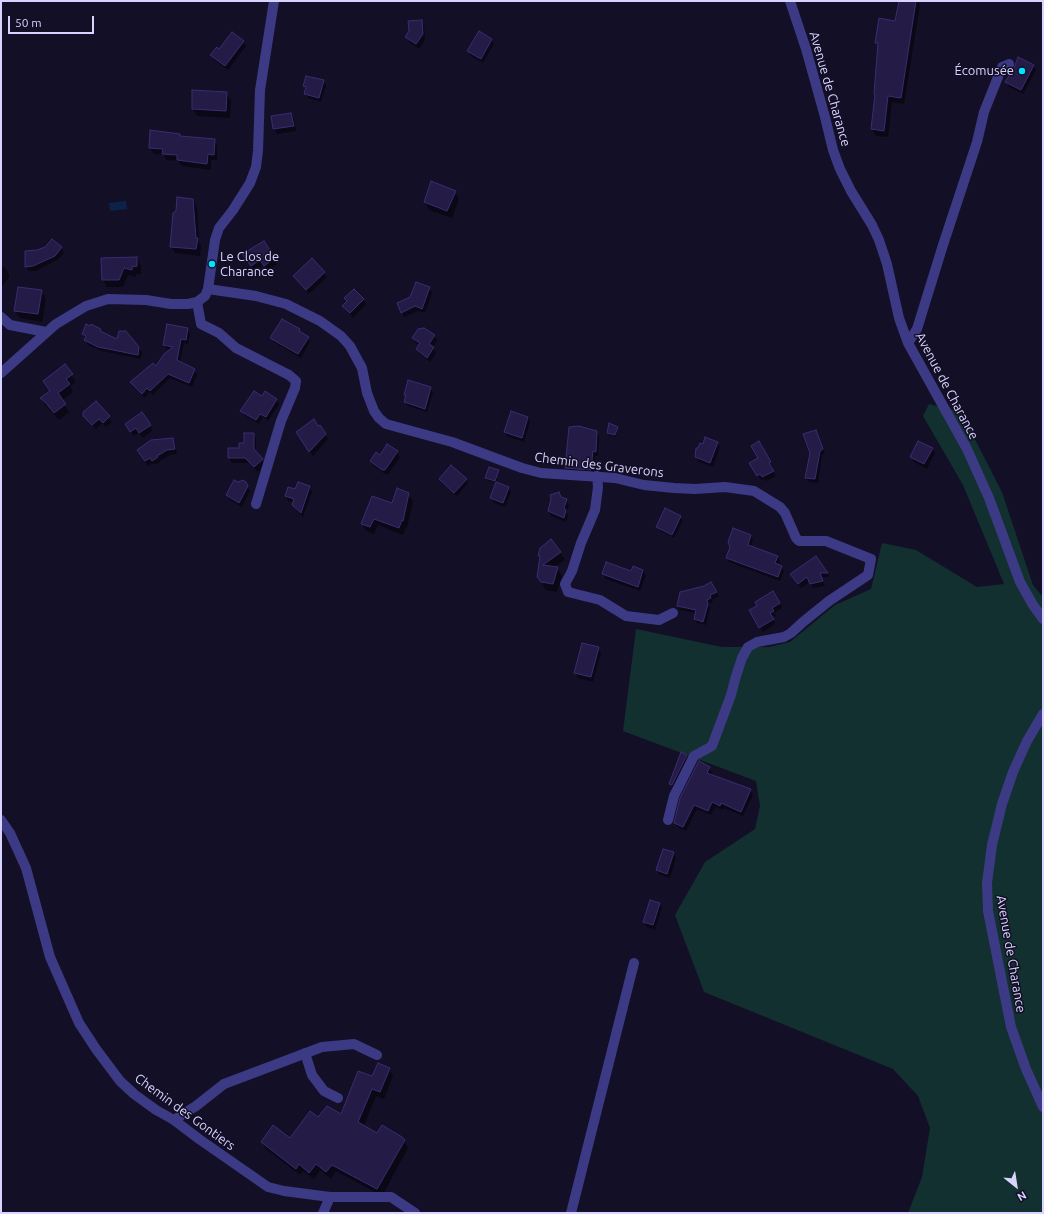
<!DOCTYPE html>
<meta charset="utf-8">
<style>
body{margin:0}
#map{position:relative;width:1044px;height:1214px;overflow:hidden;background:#130f26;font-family:Ubuntu,sans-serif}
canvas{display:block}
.frame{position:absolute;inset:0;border:2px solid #d9d4ff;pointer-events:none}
.north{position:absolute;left:996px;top:1166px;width:40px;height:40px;-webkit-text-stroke:3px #130f26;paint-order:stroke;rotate:150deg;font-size:11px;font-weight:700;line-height:16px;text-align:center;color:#d9d4ff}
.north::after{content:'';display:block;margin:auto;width:14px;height:18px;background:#d9d4ff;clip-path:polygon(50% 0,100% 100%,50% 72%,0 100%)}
.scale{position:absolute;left:8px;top:16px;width:86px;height:18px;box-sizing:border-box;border:2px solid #d9d4ff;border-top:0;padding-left:5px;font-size:12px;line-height:14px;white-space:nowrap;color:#d9d4ff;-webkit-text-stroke:3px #130f26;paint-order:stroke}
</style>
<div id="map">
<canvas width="1044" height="1214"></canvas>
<div class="frame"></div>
<div class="north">N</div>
<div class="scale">50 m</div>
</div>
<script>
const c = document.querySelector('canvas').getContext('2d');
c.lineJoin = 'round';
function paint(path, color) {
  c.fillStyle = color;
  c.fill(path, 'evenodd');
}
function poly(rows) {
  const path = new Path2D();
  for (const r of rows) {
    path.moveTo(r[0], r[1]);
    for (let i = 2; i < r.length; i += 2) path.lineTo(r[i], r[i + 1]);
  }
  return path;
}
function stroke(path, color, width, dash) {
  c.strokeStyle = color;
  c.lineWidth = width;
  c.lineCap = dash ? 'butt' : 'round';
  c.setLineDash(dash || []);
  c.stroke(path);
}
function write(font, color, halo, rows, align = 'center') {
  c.font = font + ' Ubuntu,sans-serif';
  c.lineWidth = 3;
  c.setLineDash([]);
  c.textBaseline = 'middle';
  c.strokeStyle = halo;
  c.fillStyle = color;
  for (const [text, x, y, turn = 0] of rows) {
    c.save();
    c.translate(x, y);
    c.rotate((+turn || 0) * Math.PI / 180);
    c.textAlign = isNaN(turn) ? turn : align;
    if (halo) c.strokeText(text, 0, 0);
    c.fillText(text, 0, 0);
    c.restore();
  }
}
paint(poly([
 [929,404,961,412,1002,492,1033,585,1043,597,1043,1213,908,1213,922,1177,930,1128,918,1096,893,1069,704,992,675,915,705,862,755,829,760,806,756,781,623,731,636,629,722,647,769,647,790,642,835,605,871,589,882,543,916,550,977,587,1004,584,963,485,923,416]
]), '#12302f');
paint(poly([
 [126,201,127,209,110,211,109,203]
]), '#0c2248');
paint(poly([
 [900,1,918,1,920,5,904,104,892,102,888,137,876,136,872,129,876,96,879,47,876,42,896,22],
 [421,21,424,26,425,40,419,49,409,42,407,37],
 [491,40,494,44,483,63,471,56,468,51],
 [243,42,246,46,228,70,214,60,211,55,220,50],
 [1033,66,1036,70,1023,94,1009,87,1007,82,1015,68],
 [323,81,326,86,321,102,308,98,305,94,306,90,304,86],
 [226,93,231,101,230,118,197,116,193,109],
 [291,114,294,119,296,131,277,134,274,129,272,116],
 [180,135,181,138,214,140,217,146,217,160,211,160,211,170,182,166,178,161,167,160,164,155,154,154,150,148],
 [432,183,455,191,459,199,452,218,429,210,425,202],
 [193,200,197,207,199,242,201,245,200,256,175,253,171,247],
 [263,242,277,264,268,270,264,264,254,271,246,259],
 [61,248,64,253,57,260,36,271,29,271,26,266],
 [137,258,141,266,141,274,136,274,136,277,128,275,123,287,107,287,103,280],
 [312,260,327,277,309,294,294,276],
 [1,265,6,269,9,274,9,277,1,288],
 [429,288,432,293,425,313,418,311,404,317,402,312],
 [354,290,363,300,366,304,353,318,344,306,348,302],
 [41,291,46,299,42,322,20,318,15,311],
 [91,328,100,330,102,333,139,348,142,353,140,359,102,351,88,345,83,334],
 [188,329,190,334,188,344,184,343,180,362,194,370,197,375,192,387,170,378,153,395,150,392,145,398,134,387,131,383,156,368,170,350,167,349,164,345],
 [299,330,302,334,308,338,310,342,301,358,274,342,272,338],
 [434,336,437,340,433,348,436,353,430,362,420,354,417,349,420,345,416,343,413,338],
 [65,366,76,382,70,386,73,392,62,401,69,412,59,420,45,405,41,398,51,392],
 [430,388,433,392,427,412,408,406,405,402,406,398,405,394],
 [262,397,276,400,279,404,268,421,263,417,259,424,244,415,242,411],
 [95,403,112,422,106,427,102,423,96,429,84,416],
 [142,413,153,430,143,438,139,433,134,436,129,429],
 [528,417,530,422,524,442,508,437,505,432],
 [318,427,325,434,328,439,313,456,300,437],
 [617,428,618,430,616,437,609,435,608,433],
 [815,431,825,454,822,455,818,483,809,482,806,478],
 [596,432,599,436,598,456,595,456,594,474,568,472,566,467],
 [253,434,256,438,256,453,265,464,258,472,249,463,232,463,229,458,245,444],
 [173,439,175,443,177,454,170,455,160,461,160,462,155,465,153,463,148,466,141,455],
 [717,443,720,447,713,467,699,462,696,457,703,445],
 [759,443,773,467,771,468,776,476,766,481,764,479,761,480,751,463,759,458],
 [932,448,935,453,927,469,914,462,911,457],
 [397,452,400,457,388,474,385,474,374,466,371,461,380,456],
 [498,471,499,473,496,483,487,480,486,478],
 [440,479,466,479,468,483,457,496,442,483],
 [238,483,245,483,250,491,242,507,230,500,228,495],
 [309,487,312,492,303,517,296,510,293,505,294,502,288,501,286,496,295,490],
 [508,487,511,492,505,507,494,503,491,498],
 [408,494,413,501,407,528,406,527,403,535,378,525,374,534,366,531,362,524],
 [562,499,566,500,569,505,566,512,568,515,566,522,551,516,549,511],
 [680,517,683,521,674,538,660,531,658,527],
 [751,536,753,540,750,547,777,556,780,561,778,566,781,567,784,571,780,581,729,562,727,558],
 [560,552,565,560,553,568,557,568,562,576,557,592,546,590,538,577,541,558,540,556],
 [815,557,830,577,821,577,825,586,813,588,810,582,801,588,794,579],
 [634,567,643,571,646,576,640,591,606,579,603,574,632,572],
 [711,584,719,596,712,600,713,602,709,604,710,609,706,625,697,623,695,619,696,613,680,610,678,606],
 [773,592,782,608,774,613,776,616,772,618,775,624,763,632,750,611,758,606],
 [598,648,601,653,593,682,578,678,575,673],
 [686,756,689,761,673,788,670,783],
 [709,768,712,773,711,775,750,790,753,795,743,816,724,808,723,810,715,807,711,815,697,809,686,831,678,827,675,822],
 [673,853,676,858,670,878,660,875,657,870],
 [659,903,662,908,655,930,647,927,644,922],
 [389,1069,393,1076,384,1099,376,1096,364,1126,378,1134,404,1140,408,1148,382,1196,336,1171,331,1179,320,1170,314,1179,303,1171,300,1175,266,1149,262,1142,290,1140,318,1118,341,1115,372,1077]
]), '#0007');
const building = poly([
 [899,1,916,1,901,98,888,96,884,131,871,129,875,94,874,94,878,43,875,43,879,18,895,21,899,1],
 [422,20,423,34,416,44,405,37,409,31,408,21,422,20],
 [479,31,492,39,481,59,467,51,479,31],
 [232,32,244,41,225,66,210,55,217,47,219,49,232,32],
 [1018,57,1034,65,1021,90,1005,82,1014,68,1018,57],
 [306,76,324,80,319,98,304,94,306,87,303,86,306,76],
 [192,90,227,92,226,111,192,109,192,90],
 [291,113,294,126,273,129,271,116,291,113],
 [150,130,180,134,180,136,215,139,214,155,208,154,207,164,177,160,177,155,162,154,163,149,149,148,150,130],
 [431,181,456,191,447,211,424,202,431,181],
 [177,197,193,199,196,238,198,238,196,249,170,247,173,213,176,211,177,197],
 [52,239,62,247,55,256,33,266,25,267,25,251,37,250,45,247,52,239],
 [264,241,275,258,264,266,260,260,251,266,242,254,264,241],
 [137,257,137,266,132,267,132,270,124,268,119,280,102,280,101,258,137,257],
 [312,258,325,272,306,290,293,276,312,258],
 [416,282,430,287,422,309,415,306,401,313,397,303,410,297,416,282],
 [18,287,42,290,38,314,14,311,18,287],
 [354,289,364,299,350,313,342,306,347,301,344,298,354,289],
 [282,319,300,329,299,331,309,337,298,354,270,338,282,319],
 [86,324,90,326,91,324,101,329,100,331,117,339,119,331,126,331,139,347,138,355,98,347,84,340,86,336,82,334,86,324],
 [167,324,188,328,186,340,181,339,177,360,195,369,189,383,168,374,150,391,147,388,142,394,130,382,153,363,156,366,164,354,173,347,163,345,167,324],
 [424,328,435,335,429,344,434,347,427,358,416,349,420,343,412,338,418,329,424,328],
 [65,364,73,374,66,379,70,384,58,393,66,404,54,413,45,402,40,398,50,391,43,381,65,364],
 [408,380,431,387,425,409,404,402,406,395,404,395,408,380],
 [254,391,262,396,265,391,277,399,266,417,260,414,256,420,240,411,254,391],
 [96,401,110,416,103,423,99,419,92,425,83,416,83,412,96,401],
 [511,411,528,417,522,438,504,432,511,411],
 [142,412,151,425,139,433,136,428,130,432,125,424,142,412],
 [314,419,318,426,320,425,326,434,309,452,296,432,314,419],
 [609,423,618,427,615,435,607,433,609,423],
 [579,426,597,431,596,452,593,451,591,470,565,468,569,427,579,426],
 [816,430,823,449,820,451,815,479,805,478,810,453,803,434,816,430],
 [244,433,254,433,254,449,263,459,254,467,245,458,228,458,228,448,239,448,239,443,244,443,244,433],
 [705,437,718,442,710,463,695,457,696,448,698,448,700,443,703,444,705,437],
 [173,438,175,449,167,450,157,456,158,457,152,461,150,458,145,461,137,450,151,440,173,438],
 [759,441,771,462,769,463,774,471,762,477,760,474,757,476,749,463,758,458,751,446,759,441],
 [918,441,933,448,924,464,910,457,918,441],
 [387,444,398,451,385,470,382,470,370,461,376,452,380,455,387,444],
 [451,465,467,479,454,493,439,479,451,465],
 [489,467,499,470,495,481,485,478,489,467],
 [234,480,238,482,243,480,246,482,248,486,239,503,226,495,234,480],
 [298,482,310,486,301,513,292,505,294,499,285,496,288,487,295,489,298,482],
 [496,482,509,487,503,503,490,498,496,482],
 [397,488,409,493,403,521,402,520,399,528,374,519,370,527,361,524,372,496,392,503,397,488],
 [559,492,561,497,567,499,564,508,566,510,564,518,548,511,551,499,550,495,559,492],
 [665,508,681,516,672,535,656,527,665,508],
 [733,528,751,535,748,545,778,556,775,563,782,566,778,577,726,558,730,547,728,542,733,528],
 [551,539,561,552,543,565,558,567,553,584,541,582,537,577,540,556,538,556,540,548,551,539],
 [816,556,828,573,820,573,823,581,810,584,807,577,798,584,790,574,816,556],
 [606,562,631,571,633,566,643,570,638,587,602,574,606,562],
 [711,582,717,592,710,595,711,598,707,600,708,604,703,622,694,619,696,610,677,606,680,592,704,586,711,582],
 [773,591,780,603,772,608,774,611,770,613,774,619,759,628,749,610,757,606,755,602,773,591],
 [582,643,599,647,591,677,574,673,582,643],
 [681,752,687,755,672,785,669,784,681,752],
 [699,761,710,767,707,773,751,789,741,812,721,803,720,806,712,802,708,811,694,805,683,827,674,823,680,798,699,761],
 [663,849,674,852,667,874,656,870,663,849],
 [650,900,660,903,653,925,643,922,650,900],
 [378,1063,390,1068,380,1092,372,1089,358,1122,377,1133,382,1125,402,1137,405,1140,377,1189,332,1165,326,1172,316,1164,309,1173,299,1164,296,1169,261,1142,273,1125,290,1138,310,1111,318,1117,327,1106,341,1114,358,1071,372,1076,378,1063]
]);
paint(building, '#241b47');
stroke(building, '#3b2d73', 1);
stroke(poly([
 [790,1,806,49,825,117,833,150,840,169,851,191,872,225,879,240,887,264,899,318,908,343,967,449,989,498,1020,582,1033,605,1043,619],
 [208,289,256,296,286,304,320,321,341,336,350,346,362,368,367,393,374,411,379,418,386,424,452,442,522,468,541,473,615,478,644,485,674,488,695,489,725,487,754,491,780,507,785,513,796,538,799,541,826,541,871,559,868,575,829,601,803,622,791,633,784,637,757,642,748,647,742,658,736,676,731,695,712,746,694,756,674,796,668,820],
 [197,302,201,324,219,333,236,348,289,375,296,381,295,388,281,421,256,504],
 [1,317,10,325,46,332],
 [908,343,917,329,943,245,977,142,984,112,1002,67,1009,64],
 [597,476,598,487,595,510,581,543,572,571,565,584,568,592,600,600,626,616,659,620,673,613],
 [1043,714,1027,741,1013,772,1002,804,992,845,987,883,988,911,1011,1027,1026,1069,1043,1107],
 [1,820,10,833,26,868,50,957,79,1023,96,1049,120,1081,134,1094,156,1110,174,1120,199,1139,268,1187,284,1191,330,1197,391,1197,415,1213],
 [305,1053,312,1075,324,1091,338,1098],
 [174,1120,196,1106,224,1084,322,1047,354,1044,377,1055],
 [323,1213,330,1197],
 [571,1213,634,963]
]), '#3d3a85', 10);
stroke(poly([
 [1,373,56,324,86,306,108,299,146,300,171,304,188,304,197,302,205,296,208,289,215,240,219,228,233,210,250,183,256,167,258,151,260,90,274,1]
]), '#3d3a85', 10);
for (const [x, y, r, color] of [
 [1022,71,4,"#00e5ff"],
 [212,264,4,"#00e5ff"]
]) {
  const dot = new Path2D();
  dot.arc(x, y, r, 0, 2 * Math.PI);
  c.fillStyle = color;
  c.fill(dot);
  stroke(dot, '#130f26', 1.5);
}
write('13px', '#d9d4ff', '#130f26', [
 ["Écomusée",1014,71],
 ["Le Clos de",220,257,"left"],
 ["Charance",220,272,"left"]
], 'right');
write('13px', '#d9d4ff', '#130f26', [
 ["Avenue de Charance",830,89,74],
 ["Avenue de Charance",947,386,62],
 ["Chemin des Graverons",599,465,7],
 ["Avenue de Charance",1011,954,80],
 ["Chemin des Gontiers",185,1112,36]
]);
</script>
